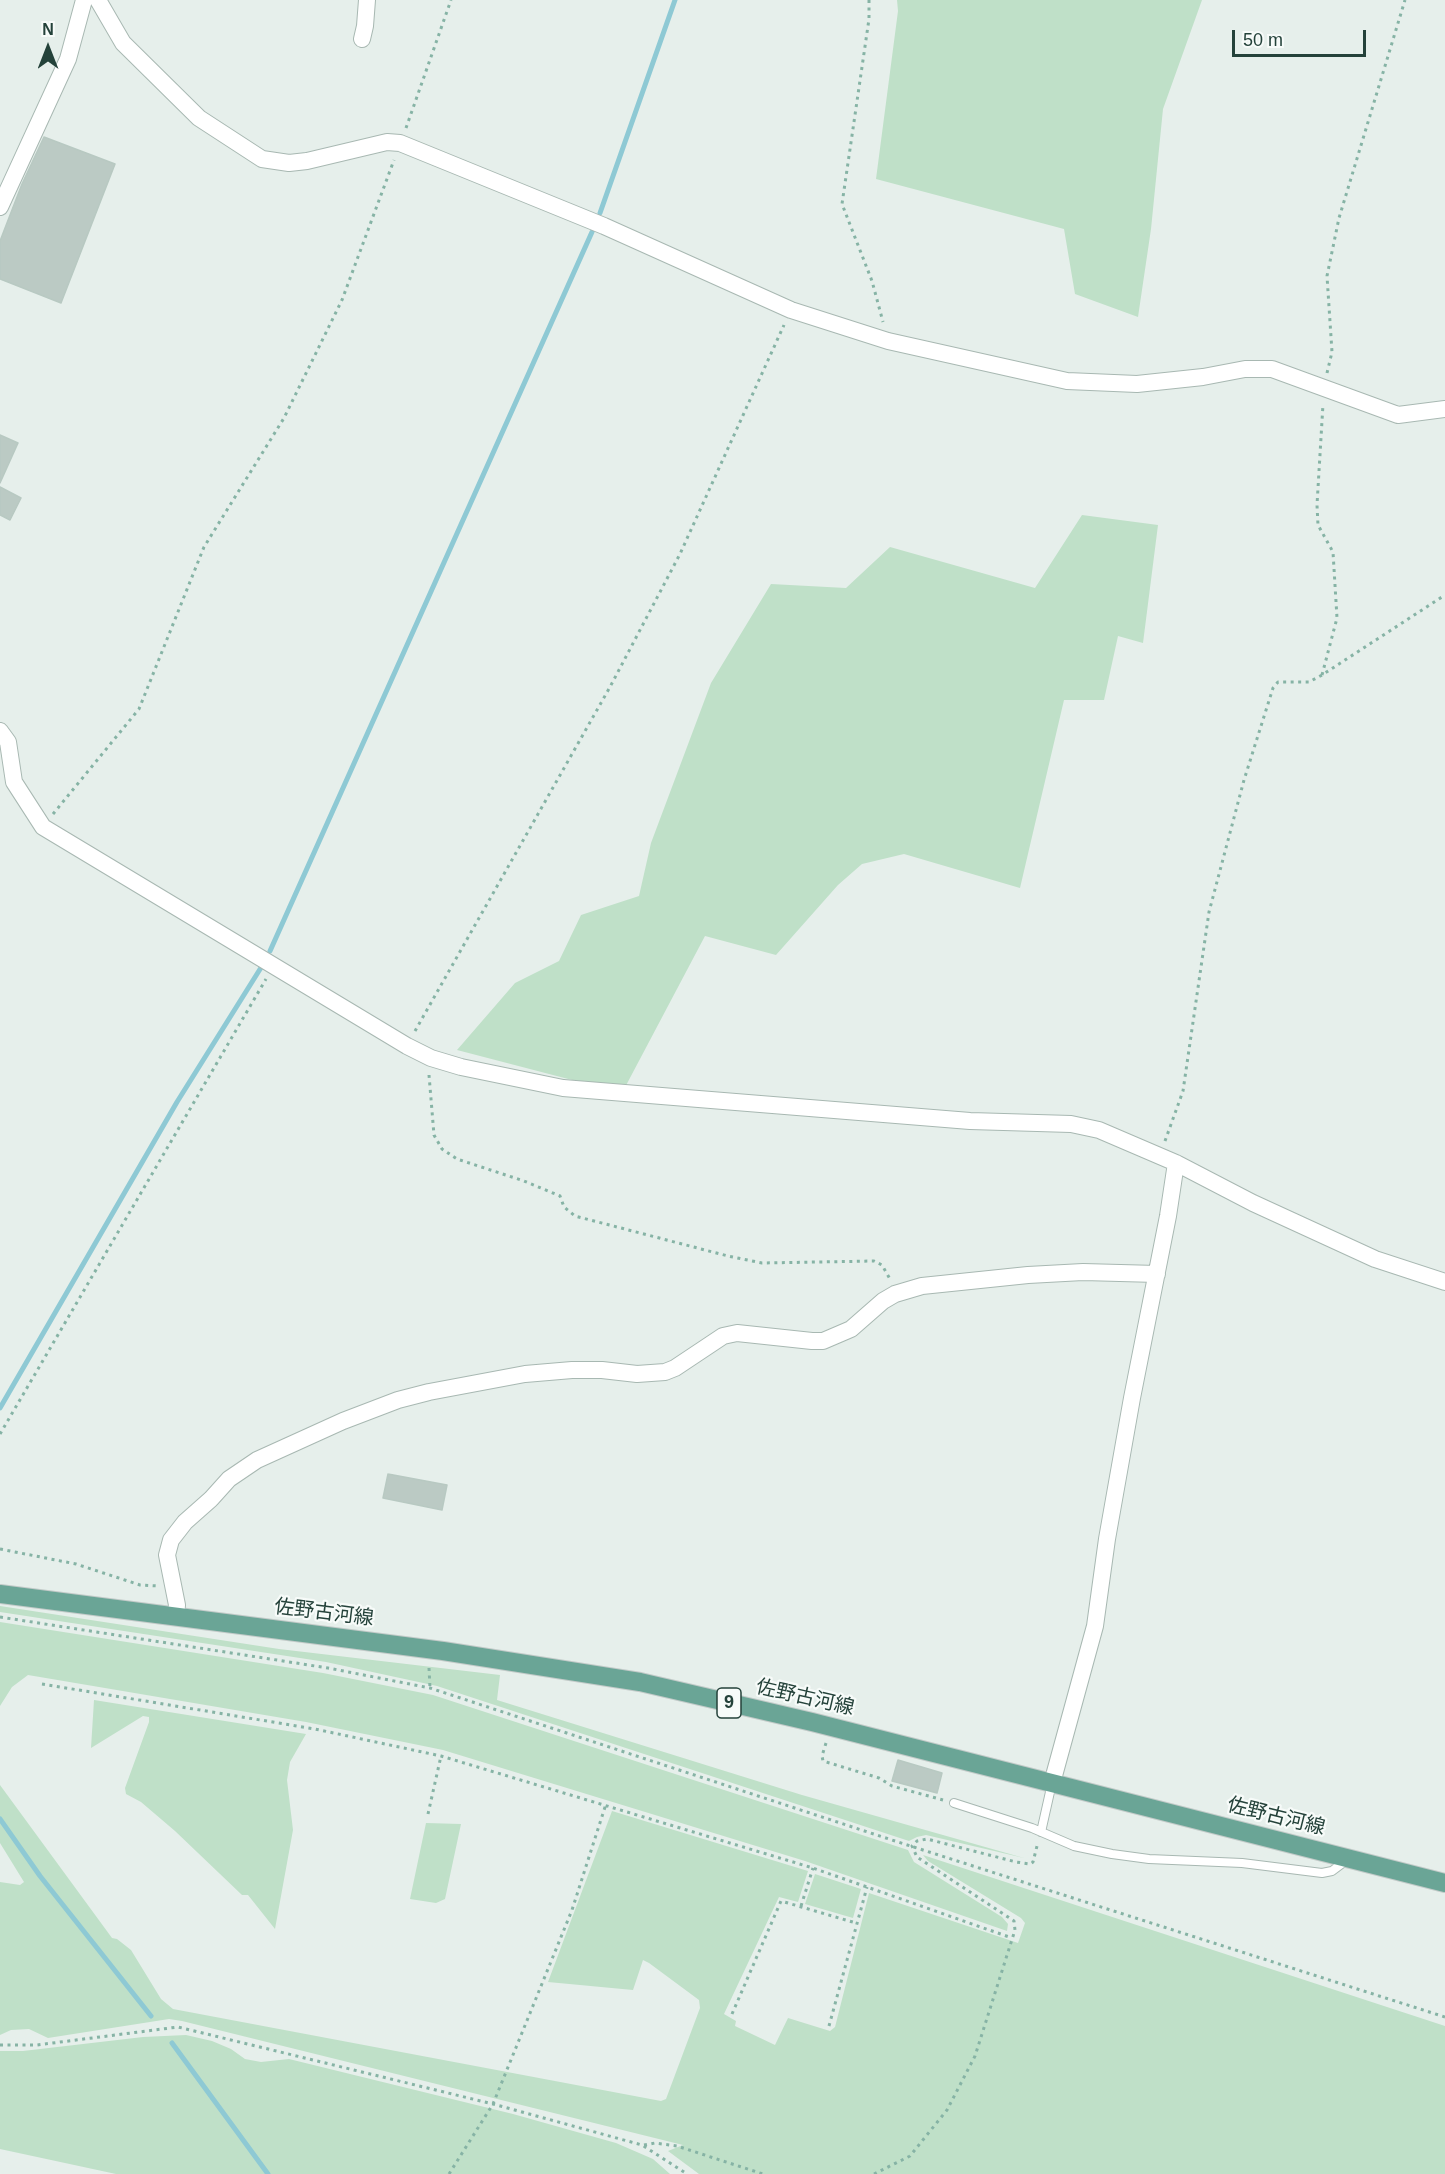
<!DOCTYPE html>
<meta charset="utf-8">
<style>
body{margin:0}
#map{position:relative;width:1445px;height:2174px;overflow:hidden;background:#e6efeb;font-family:Helvetica,sans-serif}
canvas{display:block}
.north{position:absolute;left:18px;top:18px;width:60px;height:60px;-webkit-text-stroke:4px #f7fbf9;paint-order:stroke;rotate:0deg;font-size:16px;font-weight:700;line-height:24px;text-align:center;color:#24423a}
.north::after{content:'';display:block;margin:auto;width:21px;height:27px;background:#24423a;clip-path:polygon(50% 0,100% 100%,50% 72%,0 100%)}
.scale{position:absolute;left:1232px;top:30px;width:134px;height:27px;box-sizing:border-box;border:3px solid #24423a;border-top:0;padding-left:8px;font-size:18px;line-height:21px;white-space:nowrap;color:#24423a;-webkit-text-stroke:4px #f7fbf9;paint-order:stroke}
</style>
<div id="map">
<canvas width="1445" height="2174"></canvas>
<div class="north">N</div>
<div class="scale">50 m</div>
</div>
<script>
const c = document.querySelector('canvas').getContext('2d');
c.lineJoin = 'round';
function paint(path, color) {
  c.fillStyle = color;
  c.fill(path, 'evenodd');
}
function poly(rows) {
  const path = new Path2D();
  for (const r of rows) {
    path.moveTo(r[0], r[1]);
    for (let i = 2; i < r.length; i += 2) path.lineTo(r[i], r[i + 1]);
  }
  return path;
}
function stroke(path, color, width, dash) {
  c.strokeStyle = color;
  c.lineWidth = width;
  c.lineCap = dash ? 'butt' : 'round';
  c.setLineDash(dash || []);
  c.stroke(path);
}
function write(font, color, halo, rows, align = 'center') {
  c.font = font + ' Helvetica,"Noto Sans JP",sans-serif';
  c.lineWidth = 4.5;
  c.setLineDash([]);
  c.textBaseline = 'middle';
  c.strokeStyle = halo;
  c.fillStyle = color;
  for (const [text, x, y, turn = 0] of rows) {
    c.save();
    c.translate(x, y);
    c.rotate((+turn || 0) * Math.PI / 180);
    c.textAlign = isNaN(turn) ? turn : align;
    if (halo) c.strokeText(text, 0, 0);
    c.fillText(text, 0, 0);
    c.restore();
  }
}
paint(poly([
 [897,0,1202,0,1163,109,1151,229,1138,317,1075,294,1064,229,876,179,898,11],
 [1082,515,1158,525,1143,643,1118,636,1104,700,1064,700,1020,888,904,854,862,864,838,885,776,955,705,936,622,1093,457,1050,515,983,559,961,581,915,639,896,651,843,711,683,771,584,846,588,890,547,1035,588],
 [0,1606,279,1649,500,1675,497,1700,802,1795,1024,1858,926,1835,917,1837,909,1841,437,1686,326,1662,0,1612],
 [0,1622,323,1673,433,1695,908,1850,914,1862,1002,1917,1008,1924,1007,1931,805,1861,443,1750,306,1722,28,1675,12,1687,0,1706],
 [94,1700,306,1734,290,1762,287,1780,293,1830,275,1929,248,1895,242,1895,175,1831,141,1802,126,1794,125,1788,149,1722,149,1717,143,1716,91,1748],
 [0,1785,112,1938,117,1939,131,1950,161,1999,173,2009,661,2101,666,2099,700,2008,699,2000,649,1963,643,1960,633,1990,548,1982,612,1811,808,1871,798,1902,779,1897,724,2014,736,2021,735,2026,775,2045,788,2018,830,2031,835,2027,869,1893,1018,1943,1025,1923,1021,1918,928,1861,923,1855,1445,2026,1445,2174,699,2174,668,2151,683,2145,182,2021,169,2019,48,2038,29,2029,11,2030,0,2035,0,1882,20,1885,24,1882,0,1843],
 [426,1823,461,1824,445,1899,436,1903,410,1899],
 [815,1874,861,1889,853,1918,805,1904],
 [186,2035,212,2041,231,2049,245,2059,261,2062,289,2059,513,2114,616,2143,653,2159,670,2174,116,2174,0,2149,0,2051,23,2051,143,2037]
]), '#bfe0c8');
stroke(poly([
 [600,213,675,0],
 [270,951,592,232],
 [0,1408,177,1102,262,966],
 [0,1819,40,1876,151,2016],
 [172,2043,268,2174]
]), '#8ec9d4', 5);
const building = poly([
 [44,137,115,164,61,303,0,279,0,241,22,184,44,137],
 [0,435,18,443,0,483,0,435],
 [0,487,21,498,10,520,0,515,0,487],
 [388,1474,447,1485,442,1510,383,1498,388,1474],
 [898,1760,942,1773,937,1793,892,1781,898,1760]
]);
paint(building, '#bbcac4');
stroke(building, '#b8c9c2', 1.5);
const service = poly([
 [954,1803,1032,1828,1074,1846,1112,1854,1149,1859,1242,1863,1322,1873,1332,1871,1348,1859],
 [1041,1832,1052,1783]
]);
const minor = poly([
 [98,0,123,43,199,118,262,159,289,163,307,161,387,142,400,143,604,226,791,310,888,341,1067,381,1137,384,1203,377,1245,369,1272,369,1398,415,1445,409],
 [362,39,365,26,367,0],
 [0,207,68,59,84,0],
 [0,731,8,742,14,782,43,827,407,1046,431,1058,461,1067,563,1088,970,1121,1071,1124,1099,1130,1176,1163,1253,1203,1375,1259,1445,1282],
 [176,1617,177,1605,167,1555,171,1540,185,1522,211,1499,229,1479,257,1460,343,1421,398,1400,429,1392,525,1374,572,1370,602,1370,637,1374,665,1372,675,1368,723,1336,737,1333,812,1341,823,1341,851,1329,883,1301,895,1294,922,1286,1028,1275,1083,1272,1157,1274],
 [1052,1783,1095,1626,1107,1539,1132,1398,1168,1216,1176,1163]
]);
const primary = poly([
 [0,1594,443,1651,640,1682,812,1722,1445,1883]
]);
stroke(service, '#a8b8b2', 10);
stroke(minor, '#a8b8b2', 18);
stroke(primary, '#c2cac8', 20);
stroke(poly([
 [869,0,869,19,842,204,872,281,883,322],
 [406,128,451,0],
 [1327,373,1332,352,1327,276,1339,218,1405,0],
 [1322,675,1337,618,1333,552,1318,525,1317,505,1323,404],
 [53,814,139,709,204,547,284,418,342,300,394,160],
 [415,1031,610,687,680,554,784,325],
 [429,1075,434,1135,442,1149,457,1159,524,1181,560,1196,564,1207,575,1216,728,1256,762,1263,874,1261,882,1265,890,1279],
 [1165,1141,1183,1091,1209,912,1244,780,1273,688,1278,682,1309,682,1322,675,1445,595],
 [0,1434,266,979],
 [0,1549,76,1564,140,1585,158,1586],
 [0,1617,328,1668,430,1688,898,1842,1445,2017],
 [429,1668,430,1688],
 [42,1684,315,1729,441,1756,813,1868,1012,1938],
 [826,1743,822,1756,823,1761,879,1778,892,1786,943,1800],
 [428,1814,441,1756],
 [801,1906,813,1868],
 [732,2014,781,1901,856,1923],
 [829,2026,867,1887],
 [0,2045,37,2045,178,2027,493,2104,642,2145,687,2174],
 [644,2145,655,2143,677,2146,763,2174],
 [449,2174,493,2104,572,1910,606,1804],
 [874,2174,910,2156,947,2110,975,2056,1015,1930,1014,1921,917,1857,912,1846,917,1841,927,1839,1016,1862,1030,1864,1033,1862,1038,1842]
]), '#86b3a5', 3, [3, 4.5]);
stroke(service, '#fff', 8);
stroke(minor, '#fff', 16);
stroke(primary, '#6aa596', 18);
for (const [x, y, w] of [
 [729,1703,24]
]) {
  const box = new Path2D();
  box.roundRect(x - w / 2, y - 15, w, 30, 4.5);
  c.fillStyle = '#f7fbf9';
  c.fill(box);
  stroke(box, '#24423a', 1.5);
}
write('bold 18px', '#24423a', null, [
 ["9",729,1703]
]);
write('20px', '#24423a', '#f7fbf9', [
 ["佐野古河線",324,1613,7],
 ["佐野古河線",805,1698,13],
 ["佐野古河線",1276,1817,14]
]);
</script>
